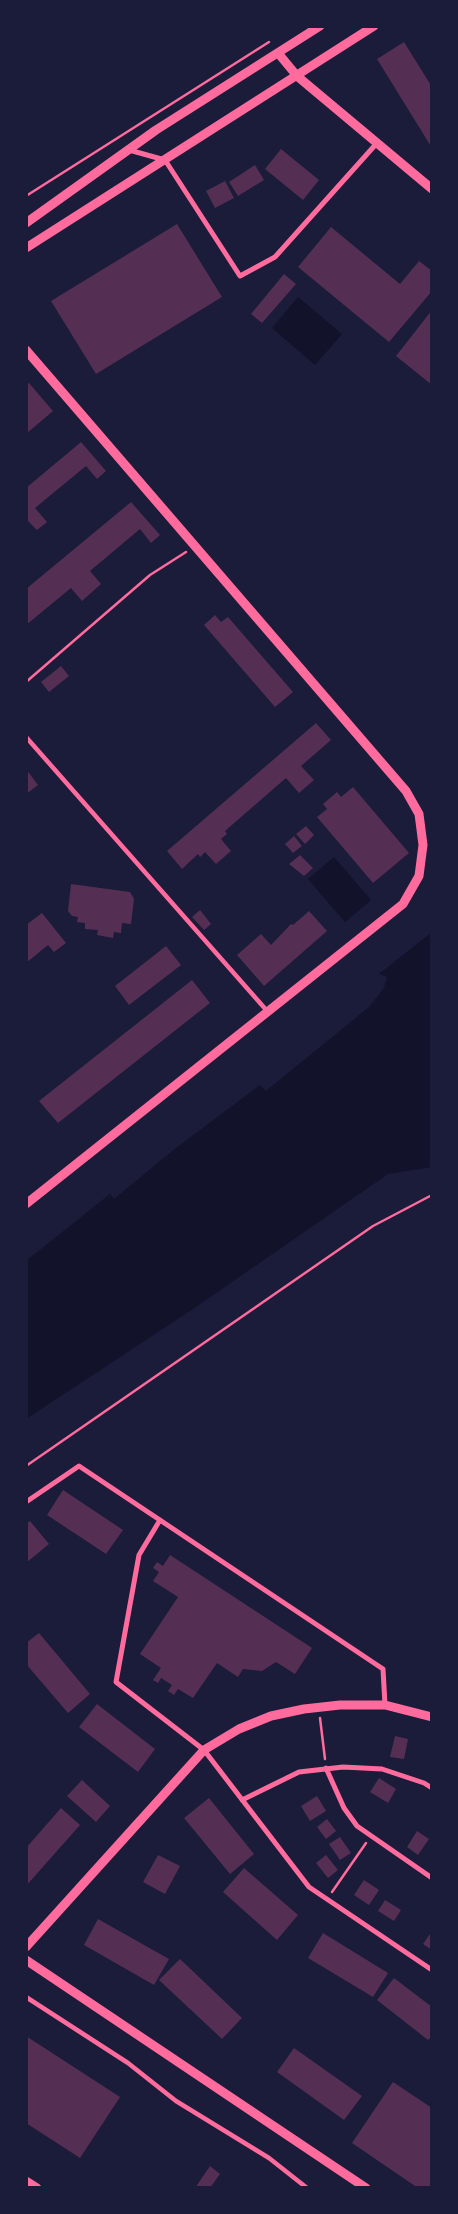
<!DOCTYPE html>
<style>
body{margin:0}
#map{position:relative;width:458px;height:2214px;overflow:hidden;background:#1b1b3a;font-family:Lora,serif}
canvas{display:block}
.frame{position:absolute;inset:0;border:28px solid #1b1b3a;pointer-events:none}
</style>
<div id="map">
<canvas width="458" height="2214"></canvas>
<div class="frame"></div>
</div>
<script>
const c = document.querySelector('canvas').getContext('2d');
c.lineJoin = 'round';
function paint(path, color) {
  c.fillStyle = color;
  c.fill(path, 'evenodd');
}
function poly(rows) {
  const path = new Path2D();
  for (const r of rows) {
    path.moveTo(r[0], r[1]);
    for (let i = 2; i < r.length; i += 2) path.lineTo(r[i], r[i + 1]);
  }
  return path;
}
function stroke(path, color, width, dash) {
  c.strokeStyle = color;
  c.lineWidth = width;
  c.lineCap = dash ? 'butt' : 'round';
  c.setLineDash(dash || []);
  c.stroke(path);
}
paint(poly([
 [298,297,342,334,315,365,272,328],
 [334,857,371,900,345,922,308,879],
 [432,932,432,1167,388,1174,193,1309,26,1419,26,1261,110,1194,114,1199,176,1148,260,1085,266,1091,369,1007,384,988,387,977,379,974]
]), '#12122b');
paint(poly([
 [404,42,432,87,432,148,377,59],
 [281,149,319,180,303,200,265,169],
 [255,165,264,180,238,196,229,182],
 [225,181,234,198,215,208,206,191],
 [177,224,222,297,96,374,51,301],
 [331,227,400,284,419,261,432,271,432,291,389,342,298,267],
 [284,274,296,284,262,323,251,314],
 [432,310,432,385,396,356],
 [29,383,53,411,26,434,26,385],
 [81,442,106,471,97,479,86,466,35,508,47,522,37,530,26,519,26,488],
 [131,502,160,535,151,543,140,529,90,571,101,584,82,601,71,588,26,625,26,589],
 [215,615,221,622,228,617,293,692,275,707,204,625],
 [61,666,69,676,49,692,41,682],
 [316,723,331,740,301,766,314,780,299,793,286,778,225,831,227,834,221,839,231,851,216,864,205,852,200,857,198,854,182,869,167,851],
 [26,769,38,785,26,794],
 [353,787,409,853,373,883,317,817,327,809,323,804,337,792,341,797],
 [306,826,314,835,305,844,296,834],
 [294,836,302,846,293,853,285,844],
 [300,855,313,868,304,876,289,864],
 [71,884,130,892,134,899,131,924,122,923,121,933,114,932,113,938,97,935,98,930,85,929,85,923,77,922,78,917,72,916,68,911],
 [200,910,211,924,204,930,192,917],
 [309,911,327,931,264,986,237,955,261,934,271,945,291,924,293,925],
 [42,913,66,943,54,952,48,945,26,963,26,925],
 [166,946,181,965,129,1005,115,986],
 [192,980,210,1003,58,1123,39,1101],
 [63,1490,123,1530,106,1554,47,1515],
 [30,1521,49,1544,26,1563,26,1524],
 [170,1555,312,1648,295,1674,276,1662,262,1671,243,1669,238,1677,217,1663,193,1698,178,1689,174,1695,168,1691,172,1685,161,1678,158,1683,153,1680,161,1668,140,1654,178,1597,153,1581,159,1572,153,1568,157,1562,163,1566],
 [39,1633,90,1694,68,1713,26,1664,26,1643],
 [97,1704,155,1749,138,1772,79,1727],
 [395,1736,408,1739,404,1759,390,1757],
 [379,1778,396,1789,388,1803,370,1792],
 [82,1780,110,1806,96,1822,67,1796],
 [317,1796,326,1811,310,1821,301,1806],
 [209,1798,254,1854,230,1874,184,1818],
 [61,1808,80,1825,26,1886,26,1848],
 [327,1819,336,1831,326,1839,317,1827],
 [417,1831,429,1839,418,1855,407,1847],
 [340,1837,351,1853,340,1860,329,1844],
 [158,1855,180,1866,165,1894,143,1882],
 [326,1855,338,1870,328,1878,316,1863],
 [244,1868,298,1915,277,1940,223,1892],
 [364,1880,379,1890,369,1905,354,1895],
 [385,1900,401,1910,394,1921,378,1911],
 [98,1919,169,1959,154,1985,84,1945],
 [323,1933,388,1973,373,1997,308,1958],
 [430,1934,432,1935,432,1950,423,1944],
 [180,1959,242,2018,222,2039,159,1980],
 [394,1978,432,2007,432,2036,428,2040,377,2000],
 [26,2036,120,2097,80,2158,26,2123],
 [294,2048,362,2096,344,2120,277,2072],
 [393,2082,432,2108,432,2188,418,2188,352,2143],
 [210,2166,220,2174,210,2188,195,2188]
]), '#542f53');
stroke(poly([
 [26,196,269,42],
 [26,682,150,575,186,552],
 [26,1466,373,1226,432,1195],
 [320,1718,325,1759],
 [332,1892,366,1843]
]), '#ff6b9d', 2.5);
stroke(poly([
 [26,737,268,1012],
 [26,1997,128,2063,176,2101,269,2158,307,2188]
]), '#ff6b9d', 4.5);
stroke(poly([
 [129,150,165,160,240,276,275,257,377,143],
 [26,1502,79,1466,383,1669,385,1705],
 [160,1520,139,1555,116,1682,204,1750,309,1887,432,1970],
 [326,1768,344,1808,357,1826,432,1878],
 [242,1800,299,1772,343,1767,382,1769,424,1783,432,1788]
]), '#ff6b9d', 5);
stroke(poly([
 [278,53,297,76,432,189],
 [26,223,156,130,320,26],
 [26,248,374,26],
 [26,350,406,791,419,814,423,845,419,876,403,904,26,1204],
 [26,1947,204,1750,239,1729,271,1716,304,1709,340,1705,385,1705,432,1717],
 [26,1960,366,2188],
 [26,2181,37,2188]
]), '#ff6b9d', 9);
</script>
